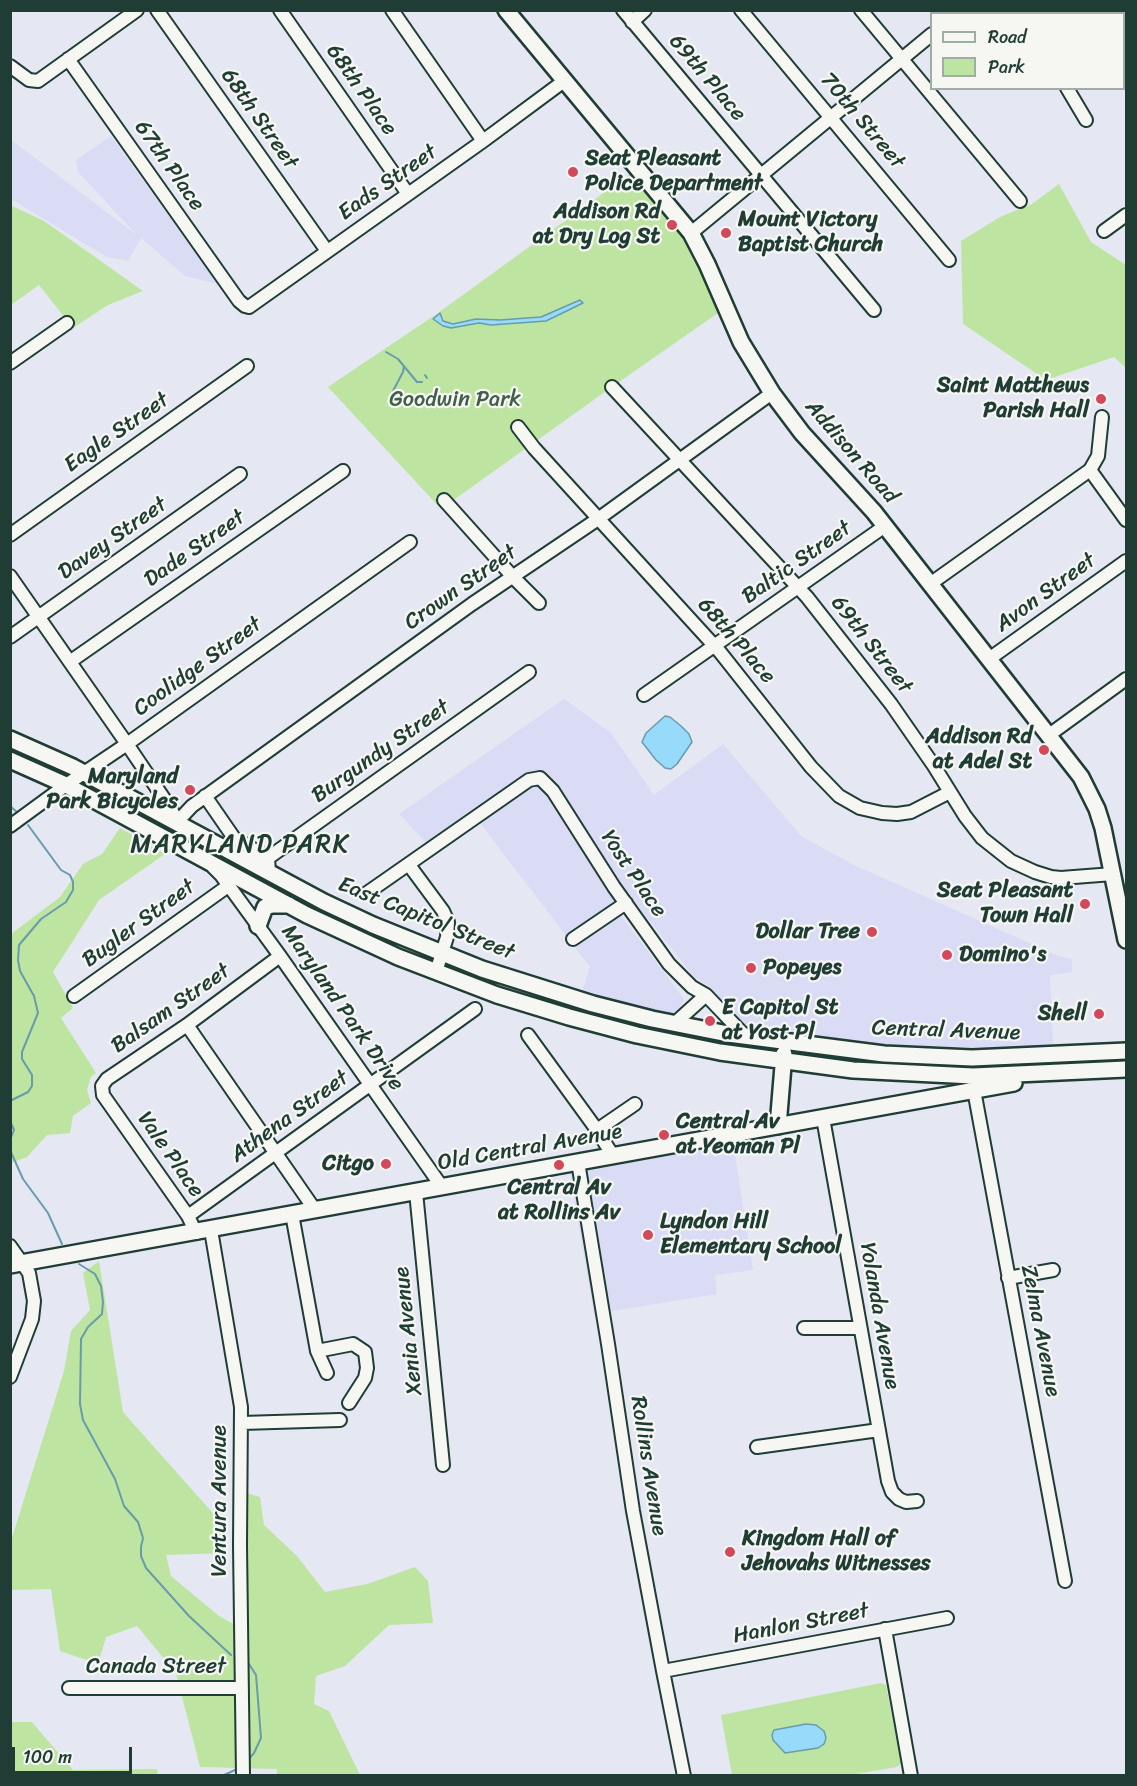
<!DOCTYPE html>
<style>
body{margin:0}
#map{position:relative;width:1137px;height:1786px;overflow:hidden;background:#e5e7f3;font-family:Sriracha,sans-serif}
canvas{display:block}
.frame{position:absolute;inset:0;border:12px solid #1f3d34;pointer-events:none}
.legend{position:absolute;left:930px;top:12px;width:195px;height:78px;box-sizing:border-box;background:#f6f6f2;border:2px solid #a0aca6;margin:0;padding:8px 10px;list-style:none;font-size:18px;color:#1f3d34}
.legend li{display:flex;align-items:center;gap:12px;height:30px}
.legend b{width:30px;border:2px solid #a0aca6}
.scale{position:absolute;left:12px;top:1747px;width:120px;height:27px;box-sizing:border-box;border:3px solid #1f3d34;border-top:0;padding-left:8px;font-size:18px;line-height:21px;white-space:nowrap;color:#1f3d34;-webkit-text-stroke:4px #f6f6f2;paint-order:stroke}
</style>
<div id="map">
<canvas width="1137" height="1786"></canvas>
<div class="frame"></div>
<ul class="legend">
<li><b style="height:8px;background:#f6f6f2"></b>Road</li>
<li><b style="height:16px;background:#bde5a1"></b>Park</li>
</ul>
<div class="scale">100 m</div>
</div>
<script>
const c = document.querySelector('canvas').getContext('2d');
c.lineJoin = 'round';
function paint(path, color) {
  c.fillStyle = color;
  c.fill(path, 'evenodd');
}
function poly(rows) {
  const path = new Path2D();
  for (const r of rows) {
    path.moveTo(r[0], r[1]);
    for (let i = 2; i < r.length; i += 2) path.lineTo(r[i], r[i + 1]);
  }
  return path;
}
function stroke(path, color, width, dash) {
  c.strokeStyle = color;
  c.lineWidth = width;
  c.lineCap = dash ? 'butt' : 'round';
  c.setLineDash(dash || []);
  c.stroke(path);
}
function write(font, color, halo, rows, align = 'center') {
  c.font = font + ' Sriracha,sans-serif';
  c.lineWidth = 4.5;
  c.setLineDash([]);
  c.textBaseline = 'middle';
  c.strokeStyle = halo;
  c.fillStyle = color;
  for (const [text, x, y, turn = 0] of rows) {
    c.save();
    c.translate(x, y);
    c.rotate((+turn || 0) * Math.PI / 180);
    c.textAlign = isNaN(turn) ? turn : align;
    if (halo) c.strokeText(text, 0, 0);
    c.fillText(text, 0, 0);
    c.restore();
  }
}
paint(poly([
 [111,136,187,242,218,284,185,276,141,238,128,261,107,257,11,199,11,140,137,235,78,172,76,160],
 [564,699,611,733,654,795,723,744,801,836,854,865,1061,957,1072,959,1072,972,1050,975,1053,1046,985,1048,889,1045,820,1039,749,1029,706,984,693,976,635,902,619,913,684,999,679,1009,671,1014,661,1013,582,992,590,967,480,823,437,854,399,814],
 [733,1142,753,1270,715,1275,717,1294,594,1314,570,1173]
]), '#d9dcf4');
paint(poly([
 [631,173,679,229,697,262,718,313,609,389,441,509,328,387,438,313],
 [1059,184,1091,242,1126,265,1126,368,1114,357,1046,380,963,324,961,241,1000,217,1032,204],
 [10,205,44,221,143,291,108,305,73,328,39,285,11,305],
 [120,828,165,854,99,900,53,972,73,1008,61,1018,96,1073,91,1077,87,1090,91,1103,73,1116,70,1133,47,1135,27,1157,11,1163,11,934,60,897,83,864,102,854],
 [99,1261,123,1412,226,1528,226,1553,166,1555,171,1576,219,1616,248,1632,244,1525,246,1493,260,1497,264,1525,297,1556,325,1592,367,1584,415,1567,428,1581,433,1623,389,1625,345,1666,316,1676,314,1704,329,1711,360,1775,277,1775,277,1769,200,1767,176,1673,137,1626,106,1637,98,1664,60,1651,51,1589,11,1590,11,1541,64,1371,71,1331,90,1310,83,1273],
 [881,1683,886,1685,901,1763,897,1767,850,1775,732,1775,721,1715],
 [11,1722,32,1722,73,1770,157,1769,158,1775,11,1775]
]), '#bde5a1');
const water = poly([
 [580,300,583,303,546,321,491,325,479,323,451,328,443,326,433,319,440,313,443,321,453,324,476,319,500,320,541,317,580,300],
 [665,716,670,717,681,726,689,734,692,742,677,764,671,769,665,768,656,760,642,742,646,733,665,716],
 [806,1724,816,1725,824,1731,826,1738,824,1744,818,1748,785,1753,773,1740,772,1735,774,1730,806,1724]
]);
paint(water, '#98dafa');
stroke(water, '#689bab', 1.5);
stroke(poly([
 [386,352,398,359,417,382,422,382],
 [425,375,427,378],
 [393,391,403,372,404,366],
 [10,806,18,813],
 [10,1101,28,1092,32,1086,32,1075,22,1059,22,1052,38,1013,34,996,20,971,18,960,19,945,41,919,66,902,73,890,73,882,70,875,61,870,28,825],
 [10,1121,14,1130,10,1140],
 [10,1150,23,1179,48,1213,62,1244],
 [79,1264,95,1274,101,1286,103,1302,102,1314,88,1327,81,1339,80,1404,83,1420,115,1479,124,1506,138,1522,143,1538,141,1547,141,1556,146,1568,189,1616,231,1655],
 [248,1760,254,1753,261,1738,256,1675,249,1664],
 [222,1776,235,1770]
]), '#689bab', 2);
const minor = poly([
 [157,10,327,251],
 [280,10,408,194],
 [392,10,483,141],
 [623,10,874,310],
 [741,10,949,260],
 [861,10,1020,201],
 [1101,10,1107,14],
 [956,14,959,10],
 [1078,14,1079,10],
 [632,22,645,10],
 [1124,23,1126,24],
 [68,59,239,301,245,306,249,307,483,141,564,81],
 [10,66,29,80,38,81,137,10],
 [1067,88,1086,120],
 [1104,231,1126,215],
 [691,233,932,34],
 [10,363,67,323],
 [612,387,807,597,891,704,934,766,965,816,982,838,1011,861,1035,872,1051,877,1061,878,1113,874],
 [518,427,534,448,720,652,811,767,839,796,860,808,882,813,897,814,911,812,950,792],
 [1090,470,1126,520],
 [444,500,513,577,539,603],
 [10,535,247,366],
 [10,576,127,744,171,809,177,822,192,806,472,604,598,519,772,393],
 [930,584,1090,470,1098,456,1102,417],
 [10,637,240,474],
 [989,659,1126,561],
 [71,661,343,471],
 [644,695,885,526],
 [1049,735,1126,679],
 [205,796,234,838,268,858],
 [10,826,66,785,127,744,410,542],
 [409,865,443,911,448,922,447,937,436,972],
 [213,867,221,875,280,956,442,1187],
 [269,872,268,858,529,672],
 [367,893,529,780,540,778,553,791,614,887,669,964,692,987,706,995,746,1037],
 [573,939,626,903],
 [74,996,228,886],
 [674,1024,706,995],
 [187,1025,315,1210],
 [528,1035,597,1130,613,1156],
 [974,1090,1065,1581],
 [823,1118,888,1481,892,1492,899,1499,906,1502,917,1501],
 [597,1130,635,1104],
 [578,1162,608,1344,633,1511,663,1671,684,1776],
 [416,1192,443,1465],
 [292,1214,317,1351,327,1373],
 [188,1216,475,1009],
 [211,1230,241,1407,240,1545,243,1776],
 [196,1233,188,1216,103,1095,102,1086,107,1079,187,1025,280,956],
 [10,1246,29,1273,34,1301,32,1319,10,1377],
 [1008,1278,1053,1270],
 [804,1328,860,1328],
 [317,1351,353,1344,365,1352,367,1368,365,1378,349,1403],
 [242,1423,340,1420],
 [757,1447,879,1430],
 [885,1629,911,1776],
 [663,1671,947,1618],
 [69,1688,242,1688]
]);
const major = poly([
 [506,10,691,233,707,264,741,342,772,393,802,433,874,512,1081,777,1097,809,1103,828,1126,940],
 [10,739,73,767,324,902,373,925,482,969,593,1004,652,1019,728,1034,884,1054,972,1058,1126,1051],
 [10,760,66,785,307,915,398,957,497,995,569,1017,637,1035,720,1052,853,1070,973,1076,1126,1069],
 [258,926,265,907,272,905,289,905],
 [778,1126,784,1054],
 [10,1265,1014,1083]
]);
stroke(minor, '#1f3d34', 16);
stroke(major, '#1f3d34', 20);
stroke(minor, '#f6f6f2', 12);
stroke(major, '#f6f6f2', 15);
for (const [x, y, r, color] of [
 [573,172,6,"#d1495b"],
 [672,225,6,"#d1495b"],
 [726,233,6,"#d1495b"],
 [1101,399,6,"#d1495b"],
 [1044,750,6,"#d1495b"],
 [190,790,6,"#d1495b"],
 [1085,904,6,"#d1495b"],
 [872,932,6,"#d1495b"],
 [947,955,6,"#d1495b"],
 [751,968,6,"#d1495b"],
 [1099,1014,6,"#d1495b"],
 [710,1021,6,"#d1495b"],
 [664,1135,6,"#d1495b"],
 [386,1164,6,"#d1495b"],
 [559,1165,6,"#d1495b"],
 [648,1235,6,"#d1495b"],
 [730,1552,6,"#d1495b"]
]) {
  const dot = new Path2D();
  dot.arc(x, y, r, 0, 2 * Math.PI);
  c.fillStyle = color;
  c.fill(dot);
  stroke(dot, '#f6f6f2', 2);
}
write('22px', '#1f3d34', '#f6f6f2', [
 ["69th Place",707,78,50],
 ["68th Place",361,90,55],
 ["68th Street",259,119,55],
 ["70th Street",862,121,50],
 ["67th Place",169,166,55],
 ["Eads Street",388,183,-35],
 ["Eagle Street",117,433,-35],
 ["Addison Road",851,452,49],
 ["Davey Street",113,539,-35],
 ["Dade Street",195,549,-35],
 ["Baltic Street",797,563,-35],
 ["Crown Street",461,588,-35],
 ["Avon Street",1046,593,-36],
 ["68th Place",736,641,49],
 ["69th Street",871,645,52],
 ["Coolidge Street",198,667,-36],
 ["Burgundy Street",381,752,-35],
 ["Yost Place",633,874,56],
 ["East Capitol Street",426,919,22],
 ["Bugler Street",139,924,-36],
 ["Maryland Park Drive",342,1008,55],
 ["Balsam Street",171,1009,-35],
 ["Central Avenue",946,1031,2],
 ["Athena Street",290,1117,-36],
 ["Old Central Avenue",530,1148,-10],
 ["Vale Place",170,1155,55],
 ["Yolanda Avenue",879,1316,80],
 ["Xenia Avenue",409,1331,-96],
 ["Zelma Avenue",1040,1331,79],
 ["Rollins Avenue",648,1466,81],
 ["Ventura Avenue",220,1501,-90],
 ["Hanlon Street",801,1624,-11],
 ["Canada Street",156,1667]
]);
write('bold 22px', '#1f3d34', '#f6f6f2', [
 ["Seat Pleasant",585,159],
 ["Police Department",585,184],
 ["Addison Rd",660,212,"right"],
 ["at Dry Log St",660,237,"right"],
 ["Mount Victory",738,220],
 ["Baptist Church",738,245],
 ["Saint Matthews",1089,386,"right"],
 ["Parish Hall",1089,411,"right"],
 ["Addison Rd",1032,737,"right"],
 ["at Adel St",1032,762,"right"],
 ["Maryland",178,777,"right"],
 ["Park Bicycles",178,802,"right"],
 ["Seat Pleasant",1073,891,"right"],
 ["Town Hall",1073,916,"right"],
 ["Dollar Tree",860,932,"right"],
 ["Domino's",959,955],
 ["Popeyes",763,968],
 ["E Capitol St",722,1008],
 ["at Yost Pl",722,1033],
 ["Shell",1087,1014,"right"],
 ["Central Av",676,1122],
 ["at Yeoman Pl",676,1147],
 ["Citgo",374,1164,"right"],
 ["Central Av",559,1188,"center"],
 ["at Rollins Av",559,1213,"center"],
 ["Lyndon Hill",660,1222],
 ["Elementary School",660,1247],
 ["Kingdom Hall of",742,1539],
 ["Jehovahs Witnesses",742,1564]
], 'left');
write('22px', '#3f5f4a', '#f6f6f2', [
 ["Goodwin Park",455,400]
]);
c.letterSpacing = '1.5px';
write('26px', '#1f3d34', '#f6f6f2', [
 ["MARYLAND PARK",240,845]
]);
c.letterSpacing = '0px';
</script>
